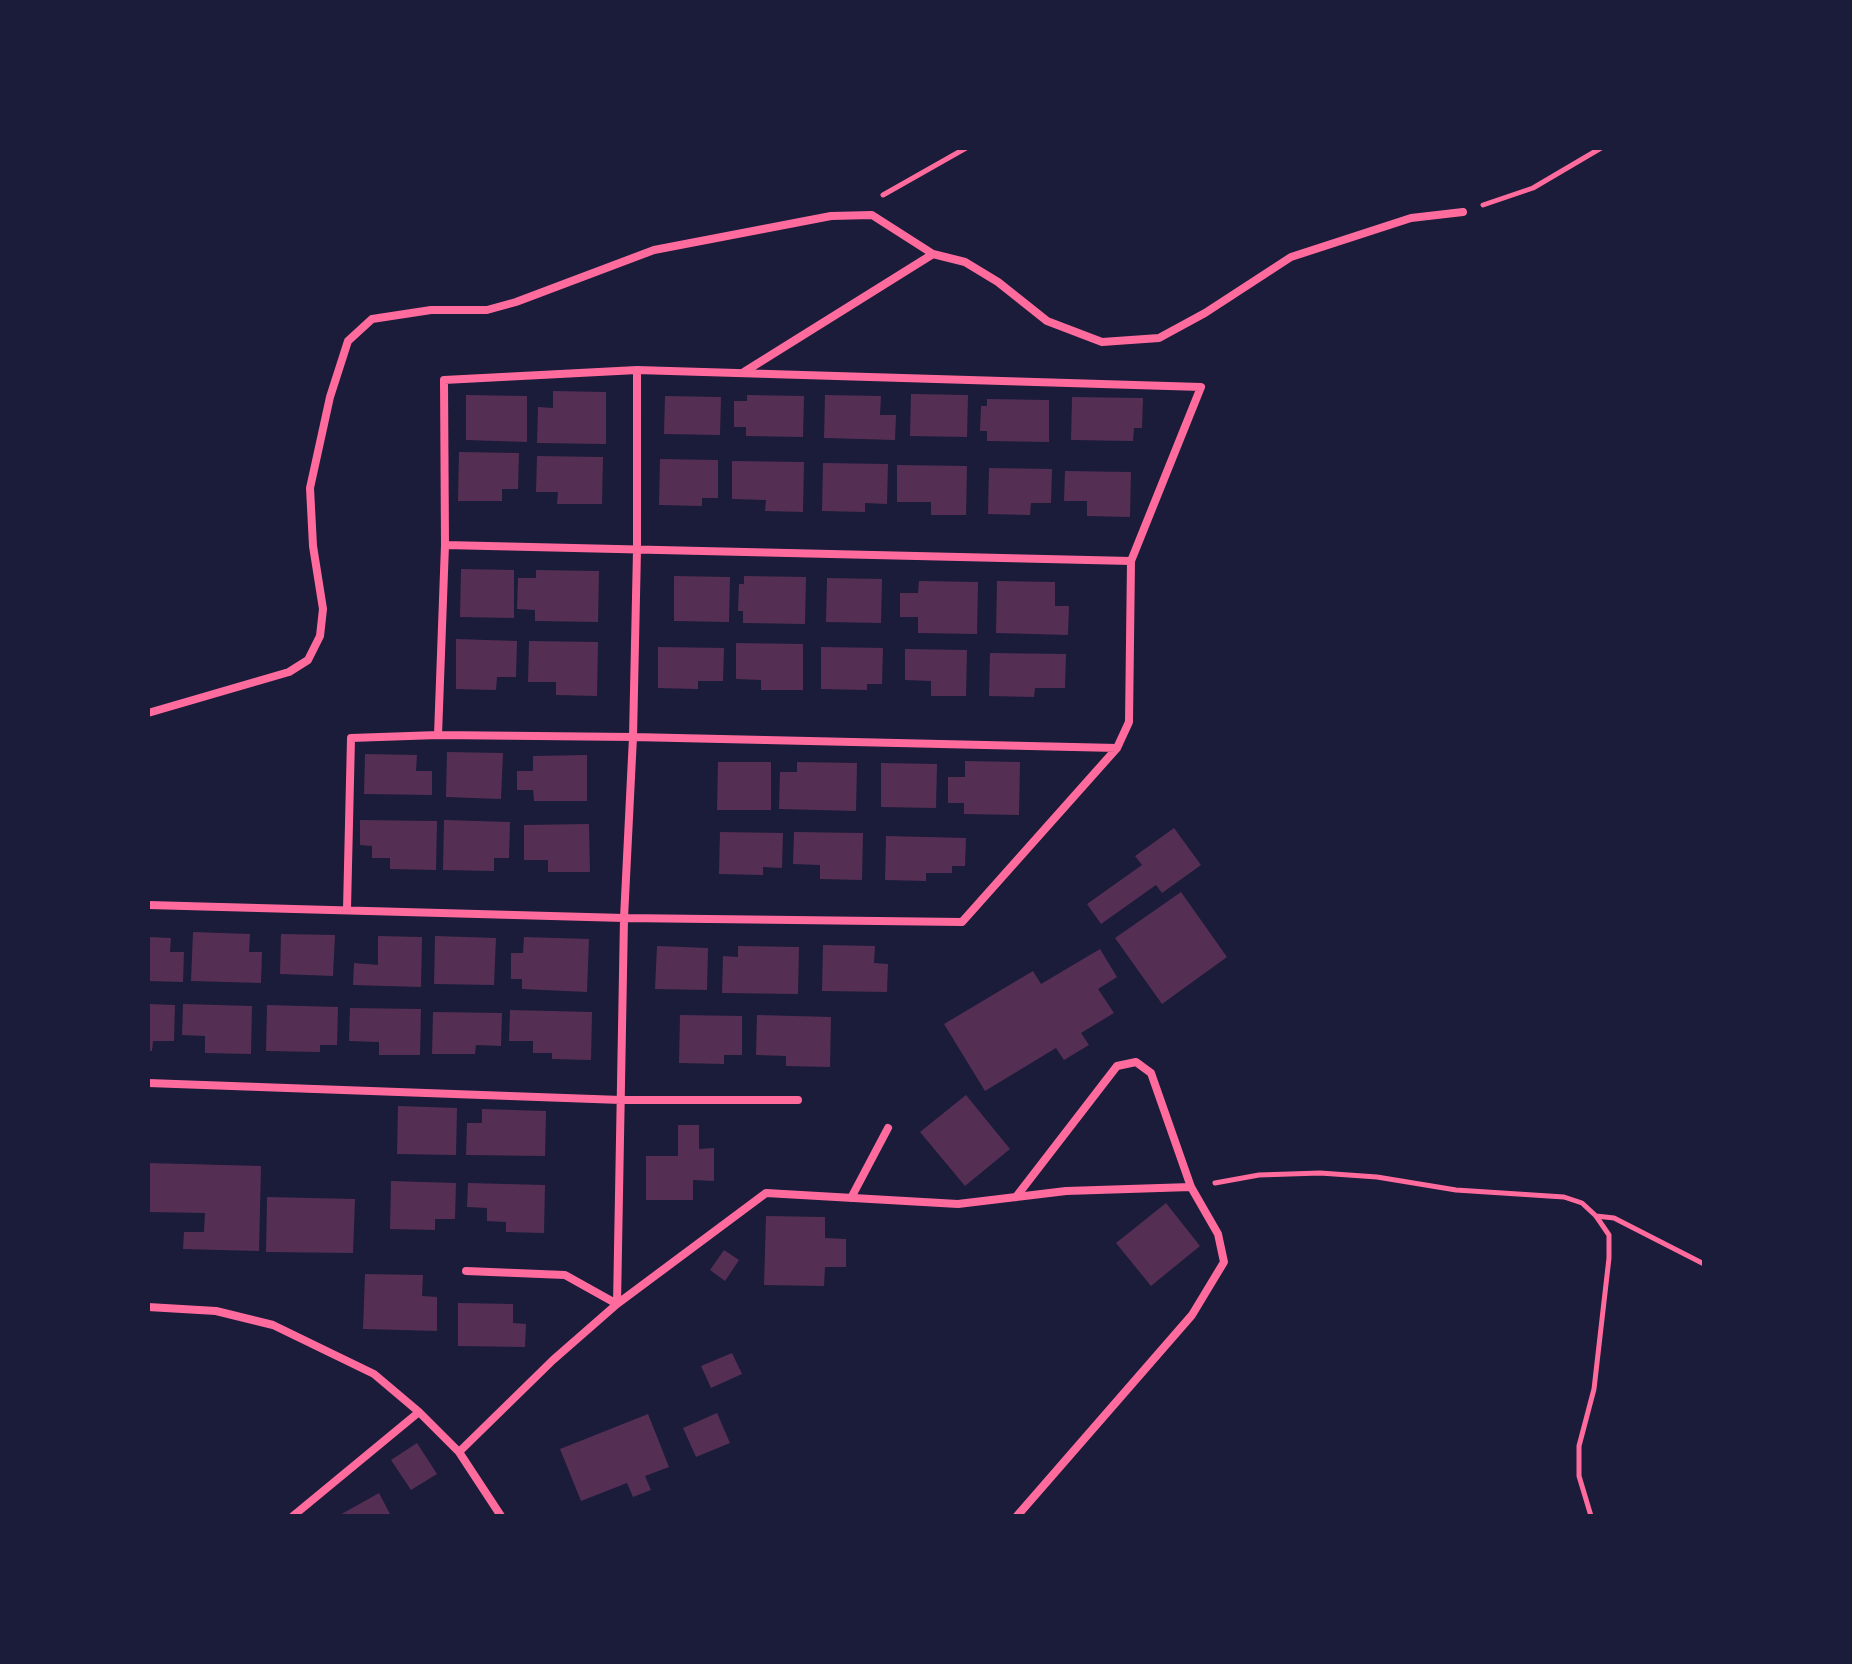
<!DOCTYPE html>
<style>
body{margin:0}
#map{position:relative;width:1852px;height:1664px;overflow:hidden;background:#1b1b3a;font-family:Bitter,serif}
canvas{display:block}
.frame{position:absolute;inset:0;border:150px solid #1b1b3a;pointer-events:none}
</style>
<div id="map">
<canvas width="1852" height="1664"></canvas>
<div class="frame"></div>
</div>
<script>
const c = document.querySelector('canvas').getContext('2d');
c.lineJoin = 'round';
function paint(path, color) {
  c.fillStyle = color;
  c.fill(path, 'evenodd');
}
function poly(rows) {
  const path = new Path2D();
  for (const r of rows) {
    path.moveTo(r[0], r[1]);
    for (let i = 2; i < r.length; i += 2) path.lineTo(r[i], r[i + 1]);
  }
  return path;
}
function stroke(path, color, width, dash) {
  c.strokeStyle = color;
  c.lineWidth = width;
  c.lineCap = dash ? 'butt' : 'round';
  c.setLineDash(dash || []);
  c.stroke(path);
}
paint(poly([
 [553,391,606,392,606,444,537,443,538,407,553,408],
 [911,394,968,395,967,437,910,436],
 [466,395,527,396,527,442,466,440],
 [747,395,804,396,803,437,746,436,746,427,734,427,734,401,747,401],
 [825,395,881,396,880,415,896,415,895,440,824,438],
 [665,396,721,397,720,435,664,434],
 [1072,397,1143,398,1142,428,1134,428,1133,441,1071,440],
 [987,399,1049,400,1049,442,987,441,987,431,980,431,981,406,987,406],
 [459,452,519,453,518,489,502,489,502,501,458,501],
 [537,456,603,457,602,504,557,504,558,492,536,492],
 [660,459,718,460,718,498,702,498,702,506,659,505],
 [732,461,804,462,803,512,765,511,766,500,732,499],
 [823,463,888,464,887,504,865,503,865,512,822,511],
 [897,465,967,466,966,515,931,515,931,502,897,502],
 [989,468,1052,469,1051,503,1031,503,1030,515,988,514],
 [1065,471,1131,472,1130,517,1087,516,1087,501,1064,501],
 [461,569,514,570,514,618,460,617],
 [536,570,599,571,598,622,535,621,535,610,517,609,518,578,536,578],
 [674,576,730,577,729,622,674,621],
 [744,576,806,577,805,624,743,623,743,611,738,611,739,584,744,584],
 [827,578,882,579,881,623,826,622],
 [919,581,978,582,977,634,918,633,918,617,900,617,900,593,918,593],
 [997,581,1055,582,1055,606,1069,606,1068,635,996,633],
 [456,639,517,641,516,677,497,677,496,690,456,689],
 [529,641,598,642,597,696,556,695,556,682,528,682],
 [736,643,803,644,803,690,761,690,761,680,736,679],
 [658,647,724,648,723,681,698,681,698,689,658,688],
 [821,647,883,648,882,684,867,684,867,690,821,689],
 [905,649,967,650,966,696,931,696,931,681,905,680],
 [990,653,1066,654,1065,688,1035,688,1034,697,989,696],
 [447,752,503,753,501,799,446,797],
 [365,754,417,755,416,771,432,771,432,795,364,794],
 [587,755,587,801,534,801,533,790,517,790,517,771,533,771,533,756],
 [965,761,1020,762,1019,815,964,814,964,803,948,803,948,777,965,777],
 [718,762,771,762,771,810,717,810],
 [797,762,857,763,856,811,779,809,780,772,797,772],
 [881,763,937,764,936,808,881,807],
 [360,820,437,821,436,870,390,869,390,858,372,858,372,846,360,845],
 [444,820,510,822,509,858,494,858,494,871,443,870],
 [589,824,590,872,548,872,548,860,524,860,524,825],
 [1174,828,1201,865,1162,893,1156,885,1101,924,1087,904,1142,865,1135,856],
 [720,832,783,833,782,868,763,867,763,875,719,874],
 [794,832,863,833,862,880,820,879,820,865,793,864],
 [886,836,966,838,965,866,952,866,952,873,926,873,926,881,885,880],
 [1181,892,1227,957,1162,1004,1115,938],
 [193,932,250,934,249,952,262,952,261,983,191,981],
 [281,934,335,935,333,976,280,974],
 [378,936,422,937,421,987,353,985,354,963,378,965],
 [435,936,496,938,494,985,434,984],
 [148,937,171,938,170,952,184,952,183,982,148,981],
 [524,937,589,939,587,992,522,989,522,979,511,979,511,953,523,953],
 [823,945,875,946,874,963,888,964,887,992,822,991],
 [657,946,708,948,707,990,655,989],
 [738,946,799,947,798,994,722,993,723,956,738,957],
 [1100,949,1117,977,1098,989,1114,1013,1081,1033,1089,1045,1064,1060,1056,1048,985,1091,944,1024,1033,971,1041,984],
 [148,1004,175,1005,174,1041,153,1041,152,1051,148,1051],
 [183,1004,252,1006,251,1054,205,1053,205,1036,182,1035],
 [267,1005,338,1007,337,1045,320,1045,320,1052,266,1051],
 [350,1008,421,1009,420,1055,379,1055,379,1042,349,1041],
 [510,1010,592,1012,591,1060,552,1059,552,1053,533,1053,533,1041,509,1041],
 [433,1012,502,1013,501,1046,476,1045,475,1054,432,1054],
 [680,1015,742,1016,742,1055,724,1055,724,1064,679,1063],
 [757,1015,831,1017,830,1067,786,1066,786,1056,756,1055],
 [966,1095,1010,1149,965,1186,920,1132],
 [398,1106,457,1108,456,1155,397,1154],
 [482,1109,546,1111,545,1156,466,1155,467,1123,482,1123],
 [678,1125,699,1125,699,1149,714,1148,714,1181,693,1180,693,1200,646,1200,646,1156,678,1156],
 [148,1163,261,1166,259,1251,183,1249,184,1232,204,1232,205,1213,148,1212],
 [391,1181,456,1183,455,1219,435,1219,435,1230,390,1229],
 [468,1183,545,1185,544,1233,506,1232,506,1222,487,1221,487,1208,467,1207],
 [267,1197,355,1199,353,1253,266,1252],
 [1166,1203,1200,1246,1151,1286,1116,1243],
 [766,1216,825,1217,825,1238,846,1239,846,1267,825,1267,824,1286,764,1285],
 [724,1250,739,1260,725,1281,710,1270],
 [365,1274,423,1275,422,1296,437,1297,437,1331,363,1329],
 [458,1303,513,1304,513,1323,526,1324,525,1347,458,1346],
 [732,1353,742,1374,711,1388,701,1366],
 [717,1413,730,1443,696,1457,683,1428],
 [648,1414,669,1467,645,1476,651,1490,633,1497,627,1483,581,1501,560,1449],
 [417,1443,437,1474,411,1490,391,1460],
 [379,1493,391,1516,338,1516]
]), '#542f53');
stroke(poly([
 [883,195,966,148],
 [1483,205,1533,188,1601,148],
 [1215,1183,1259,1175,1320,1173,1377,1177,1456,1190,1564,1197,1582,1203,1596,1216,1609,1235,1609,1258,1594,1389,1579,1446,1579,1476,1591,1516],
 [1596,1216,1614,1218,1704,1264]
]), '#ff6b9d', 5);
stroke(poly([
 [744,372,933,254,965,262,998,282,1047,321,1102,342,1159,338,1205,313,1291,257,1411,218,1463,212],
 [445,545,1131,561],
 [148,713,289,672,308,660,320,636,323,609,313,546,310,488,330,397,348,341,372,319,431,310,487,310,516,302,654,250,831,216,872,215,933,254],
 [148,905,624,918,962,922,1117,748,1129,722,1131,561,1201,387,637,370,444,380,445,545,438,735,633,737,1117,748],
 [347,909,351,738,438,735],
 [148,1083,621,1100,798,1100],
 [1016,1197,1117,1066,1136,1062,1151,1073,1191,1187,1218,1234,1224,1262,1192,1315,1017,1516],
 [851,1198,888,1128],
 [466,1271,565,1275,617,1304,766,1193,958,1204,1066,1191,1191,1187],
 [148,1307,216,1311,273,1325,374,1374,419,1412,459,1452,501,1516],
 [459,1452,553,1360,617,1304,624,918,633,737,637,550,637,370],
 [293,1516,419,1412]
]), '#ff6b9d', 8);
</script>
